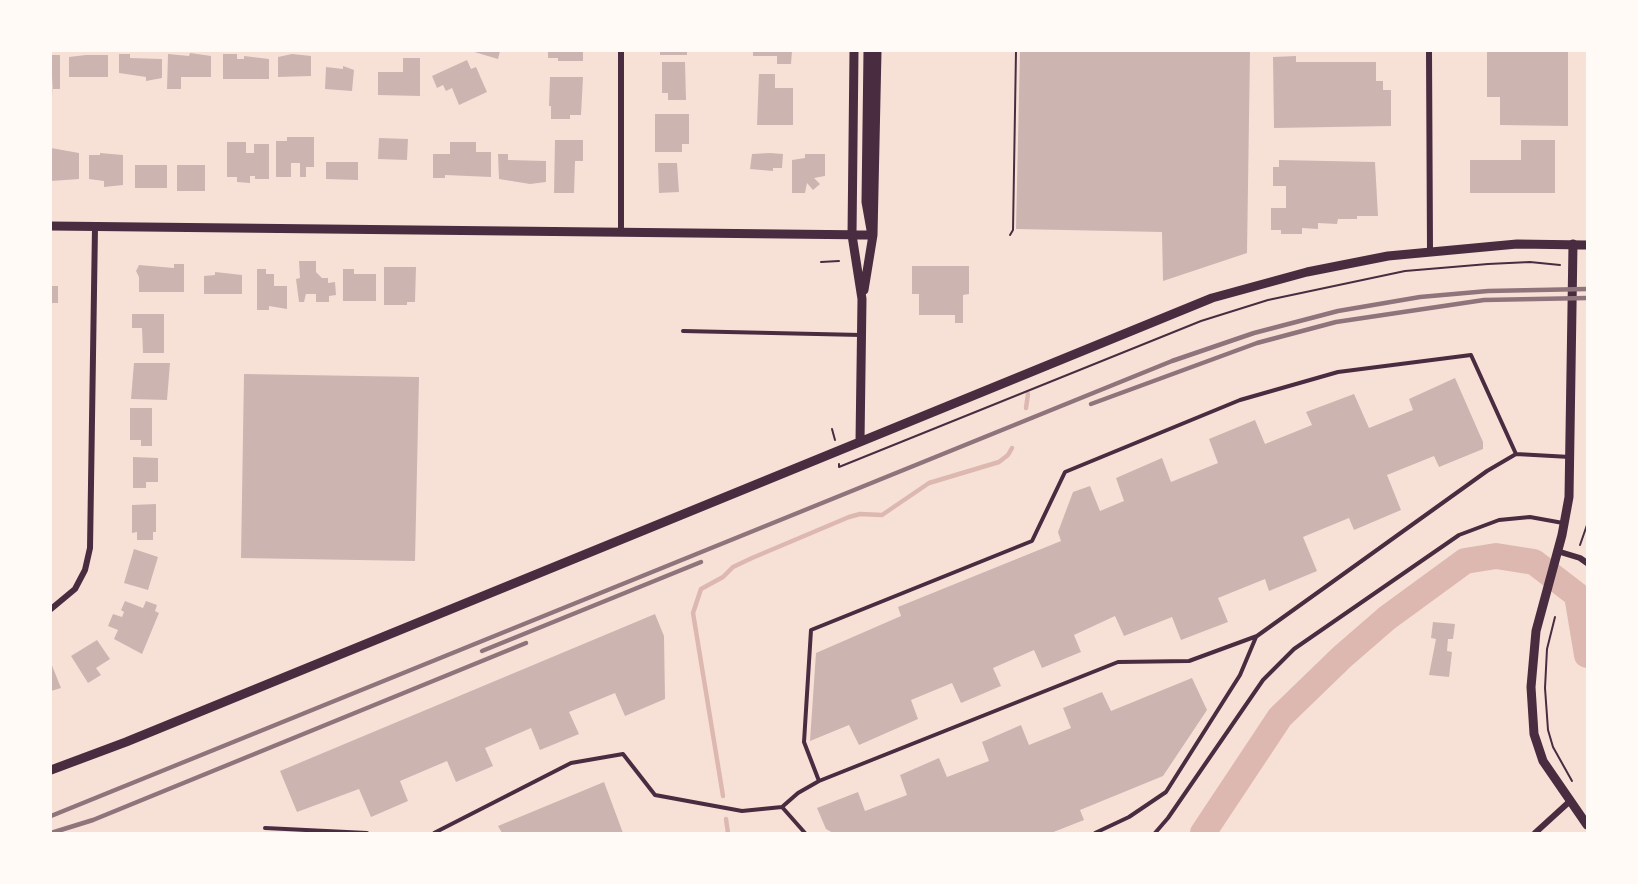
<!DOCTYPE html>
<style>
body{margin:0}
#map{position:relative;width:1638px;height:884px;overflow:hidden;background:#f7e1d7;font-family:Roboto,sans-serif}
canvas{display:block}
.frame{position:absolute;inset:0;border:52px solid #fffaf5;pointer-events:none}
</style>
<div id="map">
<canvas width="1638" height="884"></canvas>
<div class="frame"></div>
</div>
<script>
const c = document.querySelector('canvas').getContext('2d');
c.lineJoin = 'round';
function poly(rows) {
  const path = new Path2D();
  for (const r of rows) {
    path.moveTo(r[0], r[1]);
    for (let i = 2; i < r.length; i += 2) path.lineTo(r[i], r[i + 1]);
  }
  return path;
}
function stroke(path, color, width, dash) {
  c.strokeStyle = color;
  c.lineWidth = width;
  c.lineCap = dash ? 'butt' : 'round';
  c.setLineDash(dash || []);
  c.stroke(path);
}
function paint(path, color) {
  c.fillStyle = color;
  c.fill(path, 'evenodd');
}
stroke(poly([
 [1026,408,1028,394],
 [723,796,693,613,701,589,723,577,733,567,752,558,849,517,860,514,882,515,929,483,999,462,1008,455,1012,448],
 [726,819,728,833]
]), '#dcb8b0', 4.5);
stroke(poly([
 [1203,833,1280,717,1342,657,1387,618,1465,561,1496,556,1534,562,1577,595,1587,655]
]), '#dcb8b0', 26);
paint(poly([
 [471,51,500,51,498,59],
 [548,51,583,51,583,61,558,61,558,58,548,58],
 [660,51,687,51,687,55,660,55],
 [753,51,792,51,791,64,777,64,777,56,753,56],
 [1020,51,1250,51,1247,253,1163,281,1162,232,1016,229],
 [1487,51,1568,52,1568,126,1500,125,1500,97,1487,97],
 [190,53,211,56,211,77,181,77,181,89,167,89,168,54,189,56],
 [119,54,130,54,130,58,162,59,162,78,146,81,146,77,119,73],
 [223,54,237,54,237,59,244,59,244,56,269,59,269,79,223,79],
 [292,54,311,56,311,76,278,77,278,57],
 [51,55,60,55,60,89,53,89,53,97],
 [86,55,108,55,108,77,69,77,69,57],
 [1296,56,1296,62,1376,62,1376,81,1383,81,1383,90,1391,90,1391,126,1274,128,1273,57],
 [403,58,420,58,420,96,378,95,378,72,403,72],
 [467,60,471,69,476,67,487,92,459,105,452,88,446,91,443,85,437,88,432,76],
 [662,62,685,62,686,100,668,100,668,93,662,93],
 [343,66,354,70,352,91,325,89,326,67,343,69],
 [759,74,775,74,775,88,793,88,793,125,757,125],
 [550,77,583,77,581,115,570,115,570,119,551,119,551,106,549,106],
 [655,114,689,114,689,144,682,144,682,152,655,152],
 [287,137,314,137,314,167,306,167,306,177,300,177,300,163,291,163,291,177,276,177,276,141,287,141],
 [379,138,408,139,407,160,378,159],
 [555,140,583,140,583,161,575,161,574,193,554,193],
 [1521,140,1555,140,1555,193,1470,193,1470,160,1521,160],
 [227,142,246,142,246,153,254,153,254,144,269,144,269,179,255,179,255,176,250,176,250,183,237,182,237,177,227,177],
 [450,142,476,142,476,152,491,152,491,177,445,175,445,178,433,178,433,154,450,154],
 [51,148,79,153,79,179,51,181],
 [100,153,123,155,123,185,104,187,104,181,89,179,89,155,100,155],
 [770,153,783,154,782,168,773,168,773,171,750,169,752,154],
 [498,154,508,154,508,160,546,161,546,182,530,184,499,179],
 [805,154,825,154,825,176,814,178,820,184,813,190,807,183,805,193,792,193,792,160,805,158],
 [1279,160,1375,162,1378,216,1357,216,1357,219,1338,219,1337,224,1318,223,1318,229,1302,228,1302,234,1281,234,1281,230,1271,230,1271,208,1286,208,1286,186,1273,186,1273,167,1279,167],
 [326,162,358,162,358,180,326,179],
 [658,163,677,163,679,192,659,193],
 [135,165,167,165,167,188,135,188],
 [177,165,205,165,205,191,177,191],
 [299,261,316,261,316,272,322,278,328,278,328,283,335,282,336,295,329,296,329,302,316,302,316,294,306,294,304,302,299,302,296,279,300,278],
 [174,264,184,264,184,292,139,292,139,277,136,271,139,265,174,268],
 [912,266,969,266,969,294,963,295,963,323,955,323,955,315,919,315,919,294,912,294],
 [384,267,416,267,415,302,407,302,407,305,384,305],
 [257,269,266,269,266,274,274,274,274,286,287,286,287,309,269,306,269,310,257,310],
 [343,269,354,269,354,274,376,274,376,301,343,301],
 [215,272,242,275,242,294,204,294,204,276,215,275],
 [51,286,58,286,58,303,51,303],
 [132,314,164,314,164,353,143,353,142,328,132,328],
 [134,363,170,363,167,400,131,399],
 [244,374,419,377,415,561,241,558],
 [1455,378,1483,442,1483,449,1439,467,1434,456,1387,475,1401,510,1354,530,1349,518,1303,537,1317,571,1269,591,1265,579,1218,598,1228,622,1181,640,1172,617,1124,636,1115,616,1074,635,1081,652,1042,668,1034,650,993,668,1001,686,961,703,952,683,911,700,918,719,859,745,849,725,810,741,816,653,901,616,898,607,1061,541,1058,532,1073,492,1090,486,1100,511,1124,501,1116,478,1162,458,1171,482,1218,463,1209,439,1255,420,1265,444,1312,425,1306,412,1354,394,1369,428,1413,410,1409,399],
 [130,408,152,408,152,446,141,446,141,440,130,440],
 [133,457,158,458,158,482,146,482,146,488,133,488],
 [156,504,156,532,153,532,153,540,137,540,137,532,132,533,132,505],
 [134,549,158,557,148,590,124,583],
 [125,601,143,608,146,601,157,605,155,611,159,613,142,654,114,639,118,630,108,626,113,614,122,617,124,612,121,610],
 [655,614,664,636,665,699,625,716,615,693,569,712,579,734,540,750,531,728,485,748,493,766,456,782,447,761,400,781,408,801,371,817,359,789,297,812,280,771],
 [1433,622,1455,624,1453,639,1448,639,1447,651,1452,652,1449,677,1429,675,1436,639,1431,638],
 [97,640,110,659,96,668,101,675,88,683,71,656],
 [51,663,61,688,51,691],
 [1192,678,1207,710,1163,776,1080,810,1084,820,1051,833,833,833,826,829,817,808,858,792,865,811,907,795,900,775,939,758,947,777,989,761,982,742,1021,725,1029,745,1071,728,1063,708,1102,692,1111,711],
 [604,782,623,833,502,833,498,826]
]), '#ccb4b1');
stroke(poly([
 [1010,235,1013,230,1016,51],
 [821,262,839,261],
 [832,429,835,440],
 [839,464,839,467,1201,321,1268,300,1405,271,1488,264,1530,262,1560,265],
 [1580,545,1587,525],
 [1555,617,1547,649,1545,688,1548,730,1553,747,1572,781]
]), '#4a2c40', 2);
stroke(poly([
 [683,331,861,335],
 [819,781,804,742,811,630,1032,541,1065,472,1240,400,1338,372,1471,355,1516,454],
 [782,807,805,833],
 [265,828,367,833],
 [434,833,571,763,623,754,655,795,742,811,782,807,798,793,819,781,1118,662,1189,661,1257,636,1487,471,1516,454,1570,457],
 [1095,833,1129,817,1166,792,1240,675,1256,637],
 [1155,833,1168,818,1263,680,1294,649,1459,535,1499,520,1530,517,1563,523]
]), '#4a2c40', 4);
stroke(poly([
 [1429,51,1430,251],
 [621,231,621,51],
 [1557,551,1580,558,1587,563],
 [51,609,75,589,85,570,90,548,95,227],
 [1535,833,1569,802]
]), '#4a2c40', 6);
stroke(poly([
 [854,51,852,235,862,299,860,441],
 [868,51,866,202,871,230],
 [51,226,873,235],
 [1573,244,1569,497,1562,535,1536,631,1531,687,1534,734,1543,761,1587,825],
 [864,290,873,235,877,51],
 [51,770,126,742,1212,298,1307,272,1388,256,1517,244,1587,245]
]), '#4a2c40', 9);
stroke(poly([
 [1091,404,1257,343,1336,322,1484,300,1587,298],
 [482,651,701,562],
 [51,816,1172,361,1254,333,1338,311,1420,297,1488,291,1587,289],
 [51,833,93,820,526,643]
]), '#8f747c', 4.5);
</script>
